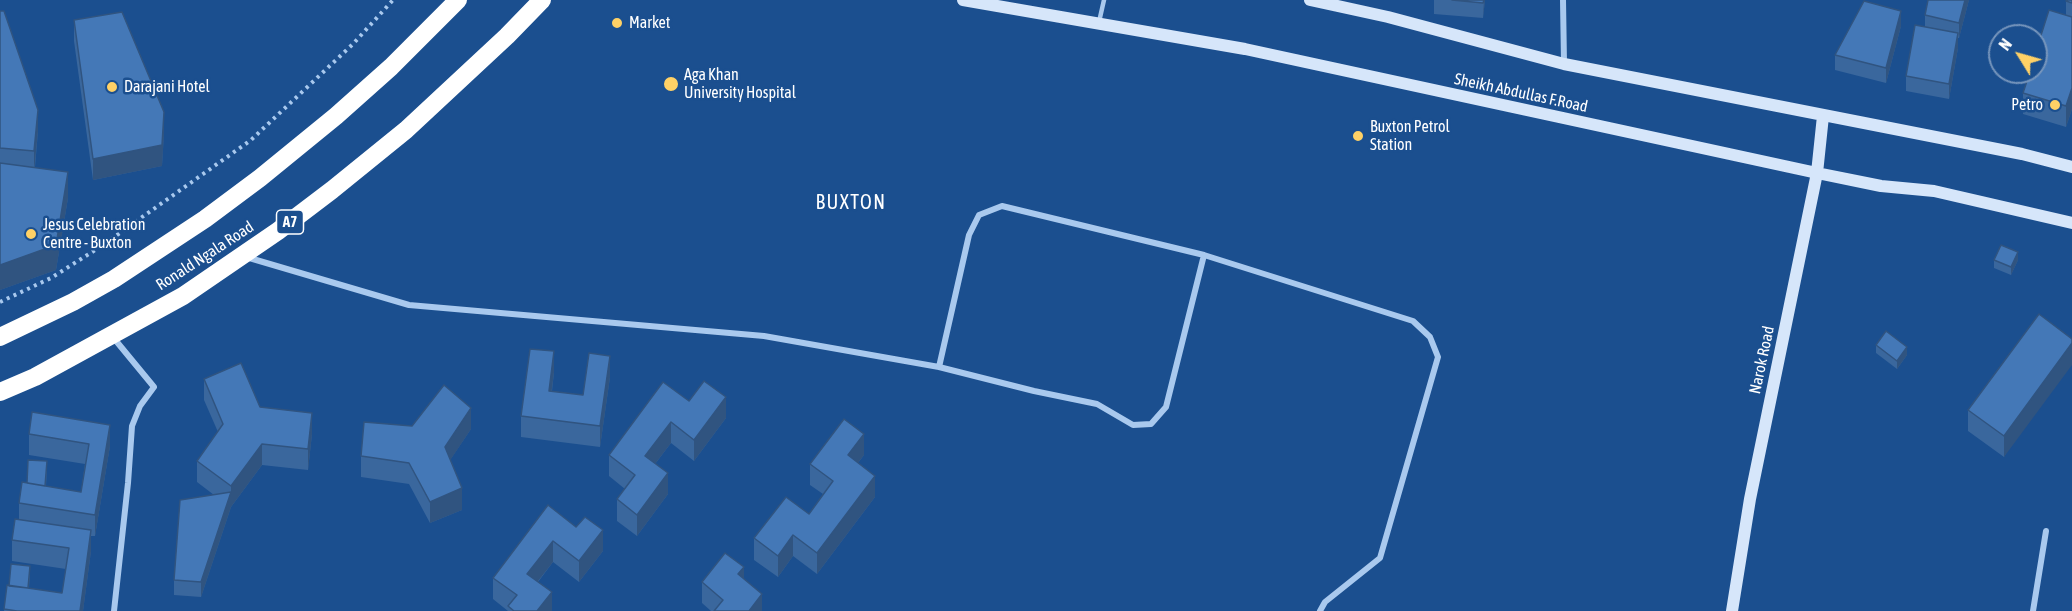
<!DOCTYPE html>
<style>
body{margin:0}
#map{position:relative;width:2072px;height:611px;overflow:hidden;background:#1b4f8f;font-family:"Asap Condensed",sans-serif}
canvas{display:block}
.north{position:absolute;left:1988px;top:24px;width:60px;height:60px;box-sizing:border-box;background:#1b4f8f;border:2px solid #7695bc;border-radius:50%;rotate:307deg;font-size:16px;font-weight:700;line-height:24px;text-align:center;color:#fff}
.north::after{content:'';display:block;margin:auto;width:21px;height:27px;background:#ffd166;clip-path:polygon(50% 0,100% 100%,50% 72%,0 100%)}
</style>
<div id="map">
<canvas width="2072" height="611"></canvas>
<div class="north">N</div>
</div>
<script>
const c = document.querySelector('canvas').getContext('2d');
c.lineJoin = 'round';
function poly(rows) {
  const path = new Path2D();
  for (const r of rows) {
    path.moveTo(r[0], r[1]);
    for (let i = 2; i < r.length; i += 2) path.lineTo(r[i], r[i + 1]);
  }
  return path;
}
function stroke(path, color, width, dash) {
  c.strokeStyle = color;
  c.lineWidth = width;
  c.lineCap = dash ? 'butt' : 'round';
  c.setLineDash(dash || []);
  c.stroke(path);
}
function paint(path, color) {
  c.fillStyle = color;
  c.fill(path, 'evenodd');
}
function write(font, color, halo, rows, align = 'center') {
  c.font = font + ' "Asap Condensed",sans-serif';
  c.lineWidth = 5;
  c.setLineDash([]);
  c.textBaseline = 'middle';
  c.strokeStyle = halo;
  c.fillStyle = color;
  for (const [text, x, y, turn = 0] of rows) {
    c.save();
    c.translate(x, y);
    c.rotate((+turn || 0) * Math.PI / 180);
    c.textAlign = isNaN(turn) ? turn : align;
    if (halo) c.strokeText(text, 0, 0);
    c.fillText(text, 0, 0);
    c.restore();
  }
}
stroke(poly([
 [0,302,51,278,100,247,251,140,353,44,393,0]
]), '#a9c9ee', 4, [3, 4.5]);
stroke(poly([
 [1099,22,1104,0]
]), '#a9c9ee', 4.5);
stroke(poly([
 [1563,0,1564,63],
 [246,257,409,305,764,336,939,367,969,235,979,215,1002,206,1204,255,1413,321,1430,337,1438,357,1380,558,1325,602,1320,611],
 [112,336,154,387,140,406,132,426,128,483,114,611],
 [939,367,1034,391,1097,404,1133,425,1151,424,1166,407,1204,255],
 [2033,611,2046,531]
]), '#a9c9ee', 6);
stroke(poly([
 [963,0,1245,49,1817,173,1881,186,1934,191,2072,223],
 [1310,0,1388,17,1564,64,2022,154,2072,167],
 [1732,611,1750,499,1817,173,1823,116]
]), '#d6e6fa', 12);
stroke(poly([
 [0,337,73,302,114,279,205,219,260,178,336,116,391,67,458,0],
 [0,392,35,377,183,296,278,231,332,190,406,130,507,36,542,0]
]), '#fff', 18);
paint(poly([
 [1434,0,1485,0,1483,18,1434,14],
 [1928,0,1969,0,1959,38,1958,38,1958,48,1949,99,1906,91,1906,76,1925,27,1925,15],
 [2072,0,2072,109,2066,127,2023,114,2023,93,2066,15,2066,1],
 [0,11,38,131,35,167,68,198,56,270,0,290],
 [74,20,164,133,162,166,93,180,74,41],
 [1901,26,1886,83,1835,70,1835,55],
 [1994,260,2018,260,2011,275,1994,268],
 [2072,339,2004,457,1968,431,1968,410],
 [1876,345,1907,355,1897,369,1876,353],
 [554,372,552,391,583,395,610,377,600,447,521,437,521,416],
 [204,379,312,434,308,470,262,465,231,507,201,597,174,595,174,580,214,495,197,482,197,461,218,432,204,400],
 [689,401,726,418,694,461,671,443,655,464,668,494,637,536,617,521,617,499,625,489,609,476,609,455],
 [471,429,450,460,462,510,430,523,409,484,361,477,361,456],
 [29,434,110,446,95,536,91,536,91,551,83,611,4,611,7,585,9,586,30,574,29,588,62,593,66,569,12,561,12,540,19,520,19,503,47,469,46,486,81,492,85,464,29,455],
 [864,455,858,463,875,497,817,574,793,556,778,577,754,560,754,538,809,514,823,494,810,485,810,464],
 [576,527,603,551,579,582,553,562,538,582,552,611,508,611,493,599,493,578],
 [744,579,762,611,711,611,702,603,702,582]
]), '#3a679d');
paint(poly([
 [1484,0,1485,0,1483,18],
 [1965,0,1969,0,1959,38,1959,23],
 [1901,11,1901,26,1886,83,1886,68],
 [1958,33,1958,48,1949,99,1949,84],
 [2072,88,2072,109,2066,127,2066,106],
 [38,110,38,131,34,172,34,151],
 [164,112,164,133,162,166,93,180,93,159],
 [68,172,68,198,56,270,0,290,0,265],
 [2018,252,2018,260,2011,275,2011,267],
 [2072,343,2072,365,2004,457,2004,436],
 [1907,347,1907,355,1897,369,1897,361],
 [554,351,554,372,549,412,549,391],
 [610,356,610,377,600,447,600,426],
 [726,397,726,418,694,461,694,440],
 [471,408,471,429,445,468,445,447],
 [312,413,312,434,308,470,308,449],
 [671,422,671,443,645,477,645,456],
 [110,425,110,446,95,536,95,515],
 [864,434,864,455,848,476,848,455],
 [262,444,262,465,231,507,201,597,201,582,231,492,231,486],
 [668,473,668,494,637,536,637,515],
 [875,476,875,497,817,574,817,553],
 [462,488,462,510,430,523,430,502],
 [91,530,91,551,83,611,80,611],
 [603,530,603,551,579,582,579,561],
 [793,535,793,556,778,577,778,556],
 [553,541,553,562,527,595,527,574],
 [744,567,744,588,738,574],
 [552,592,552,611,537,611],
 [762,594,762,611,749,611]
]), '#305480');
const building = poly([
 [1452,0,1484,0,1483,3,1452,0],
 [1928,0,1965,0,1959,23,1925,15,1928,0],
 [2067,0,2072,0,2072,3,2066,1,2067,0],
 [1864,1,1901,11,1886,68,1835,55,1864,1],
 [2049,10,2072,17,2072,88,2066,106,2023,93,2030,72,2036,72,2036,51,2049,10],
 [0,11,4,11,38,110,34,151,0,148,0,11],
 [122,12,164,112,162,145,93,159,74,20,122,12],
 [1915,25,1958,33,1949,84,1906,76,1915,25],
 [0,163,68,172,56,245,0,265,0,163],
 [2001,245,2018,252,2011,267,1994,260,2001,245],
 [2039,314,2072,339,2072,343,2004,436,1968,410,2039,314],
 [1886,331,1907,347,1897,361,1876,345,1886,331],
 [530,349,554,351,549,391,583,395,589,353,610,356,600,426,521,416,530,349],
 [241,363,260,407,312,413,308,449,262,444,231,486,197,461,223,424,204,379,241,363],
 [704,381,726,397,694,440,671,422,645,456,668,473,637,515,617,499,635,475,609,455,663,382,689,401,704,381],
 [444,385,471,408,445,447,462,488,430,502,409,463,361,456,364,422,412,426,444,385],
 [32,412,110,425,95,515,19,503,22,482,81,492,89,444,29,434,32,412],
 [844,419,864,434,848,455,875,476,817,553,793,535,778,556,754,538,786,497,809,514,833,481,810,464,844,419],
 [28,460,47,461,45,486,27,483,28,460],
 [231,492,201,582,174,580,180,500,231,492],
 [548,505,576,527,585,517,603,530,579,561,553,541,527,574,552,592,537,611,514,611,508,606,517,595,493,578,548,505],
 [15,519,91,530,80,611,17,611,4,609,7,585,62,593,69,548,12,540,15,519],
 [725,553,744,567,738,574,762,594,749,611,714,611,723,600,702,582,725,553],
 [11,564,30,566,28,588,9,586,11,564]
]);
paint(building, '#4478b7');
stroke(building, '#305480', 1.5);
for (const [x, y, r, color] of [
 [617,23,6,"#ffd166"],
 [671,84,8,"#ffd166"],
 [112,87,6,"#ffd166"],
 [2055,105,6,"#ffd166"],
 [1358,136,6,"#ffd166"],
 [31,234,6,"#ffd166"]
]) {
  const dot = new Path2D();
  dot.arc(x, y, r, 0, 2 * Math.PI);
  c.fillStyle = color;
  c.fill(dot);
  stroke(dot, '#1b4f8f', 2);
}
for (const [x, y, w] of [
 [290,222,27]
]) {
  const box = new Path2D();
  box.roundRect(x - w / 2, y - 12, w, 24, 4.5);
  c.fillStyle = '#1b4f8f';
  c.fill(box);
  stroke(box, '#fff', 1.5);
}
write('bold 15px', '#fff', null, [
 ["A7",290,222]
]);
write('16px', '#fff', '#1b4f8f', [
 ["Market",629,23],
 ["Aga Khan",684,75],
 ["University Hospital",684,93],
 ["Darajani Hotel",124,87],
 ["Petro",2043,105,"right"],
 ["Buxton Petrol",1370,127],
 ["Station",1370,145],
 ["Jesus Celebration",43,225],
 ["Centre - Buxton",43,243]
], 'left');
write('16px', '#fff', '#1b4f8f', [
 ["Sheikh Abdullas F.Road",1521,93,12],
 ["Ronald Ngala Road",205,256,-33],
 ["Narok Road",1762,360,-78]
]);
c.letterSpacing = '1.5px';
write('20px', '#fff', '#1b4f8f', [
 ["BUXTON",851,203]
]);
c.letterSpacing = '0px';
</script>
